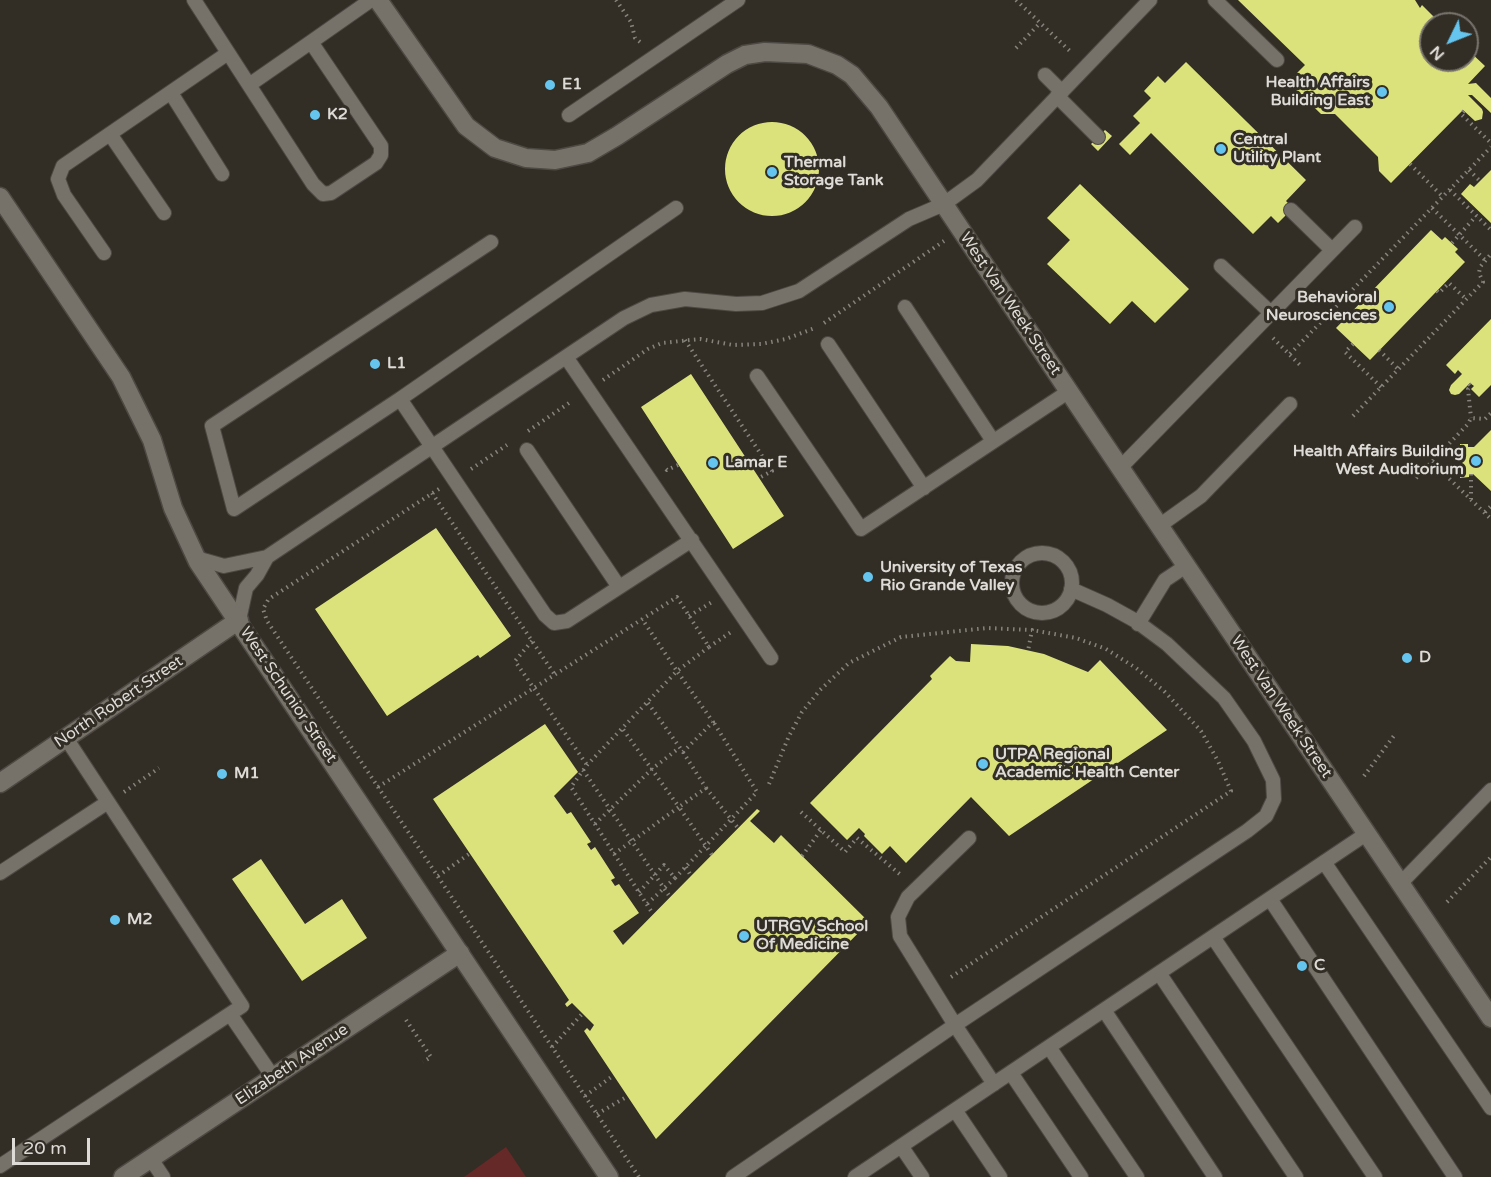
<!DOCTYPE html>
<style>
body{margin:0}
#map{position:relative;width:1491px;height:1177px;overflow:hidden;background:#322e26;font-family:"Varela Round",sans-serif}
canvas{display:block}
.north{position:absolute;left:1419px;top:12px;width:60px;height:60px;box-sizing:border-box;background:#322e26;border:2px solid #77736c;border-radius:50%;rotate:227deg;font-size:16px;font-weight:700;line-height:24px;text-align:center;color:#dedbd6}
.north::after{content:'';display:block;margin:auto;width:21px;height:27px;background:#65c5ee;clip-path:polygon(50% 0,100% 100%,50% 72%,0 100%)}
.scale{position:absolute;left:12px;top:1138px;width:78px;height:27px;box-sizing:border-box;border:3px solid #dedbd6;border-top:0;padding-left:8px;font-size:18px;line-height:21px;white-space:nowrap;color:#dedbd6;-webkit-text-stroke:4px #322e26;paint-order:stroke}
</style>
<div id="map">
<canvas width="1491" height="1177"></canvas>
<div class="north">N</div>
<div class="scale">20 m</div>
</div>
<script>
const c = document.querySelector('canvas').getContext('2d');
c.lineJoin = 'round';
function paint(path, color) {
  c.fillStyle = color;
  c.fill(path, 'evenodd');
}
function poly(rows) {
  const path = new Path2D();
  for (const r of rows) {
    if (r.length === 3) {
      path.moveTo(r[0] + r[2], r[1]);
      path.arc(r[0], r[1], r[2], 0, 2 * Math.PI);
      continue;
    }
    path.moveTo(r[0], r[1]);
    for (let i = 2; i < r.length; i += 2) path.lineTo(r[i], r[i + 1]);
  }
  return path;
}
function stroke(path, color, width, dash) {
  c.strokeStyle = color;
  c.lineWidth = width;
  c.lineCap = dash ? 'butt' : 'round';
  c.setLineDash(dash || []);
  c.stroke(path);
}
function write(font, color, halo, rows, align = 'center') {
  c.font = font + ' "Varela Round",sans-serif';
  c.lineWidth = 6;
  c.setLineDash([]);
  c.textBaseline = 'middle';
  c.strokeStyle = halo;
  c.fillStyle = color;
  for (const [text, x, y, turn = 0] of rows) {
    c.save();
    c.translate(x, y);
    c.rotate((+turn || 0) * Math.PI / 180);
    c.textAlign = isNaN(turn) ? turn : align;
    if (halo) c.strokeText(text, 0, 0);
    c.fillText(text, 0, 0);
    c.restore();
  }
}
paint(poly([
 [506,1147,526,1177,464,1177]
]), '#652927');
paint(poly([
 [1238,0,1415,0,1420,8,1422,5,1441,24,1431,24,1431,60,1467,60,1467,49,1485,66,1468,84,1476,83,1491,98,1491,113,1472,95,1468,95,1482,109,1483,112,1482,119,1475,121,1463,110,1391,183,1379,171,1378,157,1335,114,1321,114,1288,82,1305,65],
 [1186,62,1306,180,1286,201,1293,208,1278,223,1271,216,1253,234,1151,133,1130,155,1119,144,1140,123,1133,116,1151,98,1144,91,1158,76,1165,83],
 [772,169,47],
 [1105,130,1112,136,1098,151,1091,144],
 [1491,170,1491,223,1461,194,1470,184,1474,187],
 [1080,184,1189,289,1155,323,1132,301,1110,324,1047,264,1070,240,1047,218],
 [1431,230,1442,240,1445,237,1458,249,1455,252,1465,262,1370,360,1336,328],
 [1491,319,1491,385,1479,397,1471,389,1474,386,1470,383,1459,394,1455,395,1451,394,1449,390,1451,385,1462,374,1458,370,1455,374,1446,365],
 [691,374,784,516,733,549,641,407],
 [1491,430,1491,491,1473,474,1469,474,1469,477,1460,478,1460,444,1468,444,1468,447,1474,447],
 [436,528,511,636,480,658,478,655,387,716,315,609],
 [971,644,1008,646,1044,654,1088,672,1100,660,1167,730,1009,836,971,797,906,863,890,846,882,854,864,836,865,834,859,828,847,840,810,803,932,679,930,676,950,656,956,661,970,662],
 [545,724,578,772,554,796,567,814,571,812,591,842,587,844,591,850,595,847,615,878,611,880,615,886,619,884,639,913,613,931,623,945,757,809,760,811,750,821,774,843,781,835,869,922,656,1139,584,1031,587,1028,590,1031,594,1025,572,1003,567,1007,565,1004,569,1000,433,799],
 [261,859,305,924,342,899,367,938,302,981,232,879]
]), '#dbe27c');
const lane = poly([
 [194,0,313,184,323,194,331,193,376,163,381,155,381,146,311,42,371,0],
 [1215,0,1277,60],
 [1045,75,1062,92],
 [249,85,311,42],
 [171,93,222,174],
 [1057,96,1098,137],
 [569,115,738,0],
 [110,134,164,213],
 [1291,210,1332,250],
 [491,242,212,426,234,509,400,399,545,615,554,623,567,621,692,540],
 [104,253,64,195,58,179,63,166,228,53],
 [1221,266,1271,313],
 [905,307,993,441],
 [828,344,924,488],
 [566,357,771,658],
 [757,376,861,529,1068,392],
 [400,399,676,208],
 [527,450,619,587],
 [1120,468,1355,227],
 [1159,526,1201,496,1290,404],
 [1042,583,30],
 [196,558,224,566,267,557,624,318,651,305,685,299,736,304,762,303,799,291,909,219,944,204,977,180,1150,0],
 [239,620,246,588,257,575,267,557],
 [1138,624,1165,580,1186,566],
 [66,738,108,802],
 [969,838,908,897,898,917,900,936,955,1025,994,1084],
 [1324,862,1491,1108],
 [0,873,108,802,242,1006,0,1166],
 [1400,884,1491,790],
 [1270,899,1455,1177],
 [1213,937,1375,1177],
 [1159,973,1296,1177],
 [1104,1010,1215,1177],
 [230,1014,273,1077],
 [1049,1047,1137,1177],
 [1011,1073,1081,1177],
 [955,1110,1000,1177],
 [901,1146,922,1177],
 [151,1159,163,1177],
 [733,1177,955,1025,1247,831,1266,816,1274,799,1273,780,1254,741,1224,698,1167,644,1136,621,1107,605,1071,589],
 [855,1177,1366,834]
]);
const street = poly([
 [378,0,466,126,495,148,526,158,555,160,588,153,617,136,727,64,745,55,765,52,808,54,837,65,852,75,879,107,1090,423,1491,1018],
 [0,783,239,620],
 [123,1177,460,953]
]);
const secondary = poly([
 [0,197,121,377,152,440,173,508,198,562,609,1177]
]);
stroke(lane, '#4d4943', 16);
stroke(street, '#4d4943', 21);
stroke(secondary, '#4d4943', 21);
stroke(poly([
 [616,0,631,22,635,38,640,42],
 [1016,0,1072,53],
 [1016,48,1040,23],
 [1464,111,1461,114,1491,143],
 [1410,164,1443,197],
 [1469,170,1480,181],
 [1450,190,1491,230],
 [1432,208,1485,260],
 [1452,243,1476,216],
 [1437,291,1439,293,1449,283,1466,299],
 [1330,313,1341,323],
 [824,323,944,241],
 [1273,338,1302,367],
 [685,340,772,471,759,478],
 [1353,344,1345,352,1381,387],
 [1379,350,1398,369],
 [1290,354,1491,147],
 [603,380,648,349,662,343,700,339,733,345,761,344,786,339,815,328],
 [1469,384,1471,386,1468,389,1471,418],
 [1353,416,1483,282,1479,273,1480,267,1491,254],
 [528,431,572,401],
 [1432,462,1491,519],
 [471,469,507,445],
 [666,469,667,470,678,465],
 [1471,474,1471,499],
 [1416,478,1468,424,1471,418,1485,419,1491,413],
 [439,489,272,597,268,600,263,609,267,621,639,1177],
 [432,493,555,675],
 [1485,512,1491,506],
 [689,616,712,602],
 [532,641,515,661,587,765],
 [709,647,731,632],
 [648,703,683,752,713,722,677,671,587,765,571,787,653,914],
 [683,752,706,788,679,807,712,855],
 [583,770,670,897],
 [1364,776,1396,733],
 [769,784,789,736,802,712,820,690,849,663,901,637,987,628,1032,630,1028,651],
 [378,787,677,597,709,647,677,671,642,619],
 [706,788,738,828],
 [124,792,159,768],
 [801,812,845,852,857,838,902,876],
 [595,824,652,769,679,748],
 [614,854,679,807,622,728],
 [802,856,821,830],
 [686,867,691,876],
 [438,876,469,854],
 [675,878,757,792,714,723],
 [639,892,664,865,675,878,647,904],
 [1447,902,1491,857],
 [951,977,1231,791,1218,761,1201,731,1164,691,1136,668,1106,649,1076,638,1032,630],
 [406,1020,431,1057,423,1062],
 [552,1047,582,1014],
 [585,1096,614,1075],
 [597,1114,628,1096]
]), '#87847d', 4, [1.5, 4.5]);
stroke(lane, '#777269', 14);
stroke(street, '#777269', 18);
stroke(secondary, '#777269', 18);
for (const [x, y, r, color] of [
 [550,85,6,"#65c5ee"],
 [1382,92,6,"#65c5ee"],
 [315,115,6,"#65c5ee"],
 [1221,149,6,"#65c5ee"],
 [772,172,6,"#65c5ee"],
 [1389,307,6,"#65c5ee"],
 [375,364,6,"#65c5ee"],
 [1476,461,6,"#65c5ee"],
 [713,463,6,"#65c5ee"],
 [868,577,6,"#65c5ee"],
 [1407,658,6,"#65c5ee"],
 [983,764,6,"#65c5ee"],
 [222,774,6,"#65c5ee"],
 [115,920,6,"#65c5ee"],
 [744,936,6,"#65c5ee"],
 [1302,966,6,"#65c5ee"]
]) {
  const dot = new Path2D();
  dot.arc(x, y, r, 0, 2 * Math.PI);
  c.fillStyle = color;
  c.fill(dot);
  stroke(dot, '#322e26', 2);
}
write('bold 16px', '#dedbd6', '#322e26', [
 ["Health Affairs",1370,83,"right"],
 ["Building East",1370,101,"right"],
 ["E1",562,85],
 ["K2",327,115],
 ["Central",1233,140],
 ["Utility Plant",1233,158],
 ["Thermal",784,163],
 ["Storage Tank",784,181],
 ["Behavioral",1377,298,"right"],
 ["Neurosciences",1377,316,"right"],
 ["L1",387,364],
 ["Health Affairs Building",1464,452,"right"],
 ["West Auditorium",1464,470,"right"],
 ["Lamar E",725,463],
 ["University of Texas",880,568],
 ["Rio Grande Valley",880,586],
 ["D",1419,658],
 ["UTPA Regional",995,755],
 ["Academic Health Center",995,773],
 ["M1",234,774],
 ["M2",127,920],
 ["UTRGV School",756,927],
 ["Of Medicine",756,945],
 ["C",1314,966]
], 'left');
write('16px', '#dedbd6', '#322e26', [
 ["West Van Week Street",1010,304,56],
 ["West Schunior Street",288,695,56],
 ["North Robert Street",119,702,-34],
 ["West Van Week Street",1281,707,56],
 ["Elizabeth Avenue",292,1065,-34]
]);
</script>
